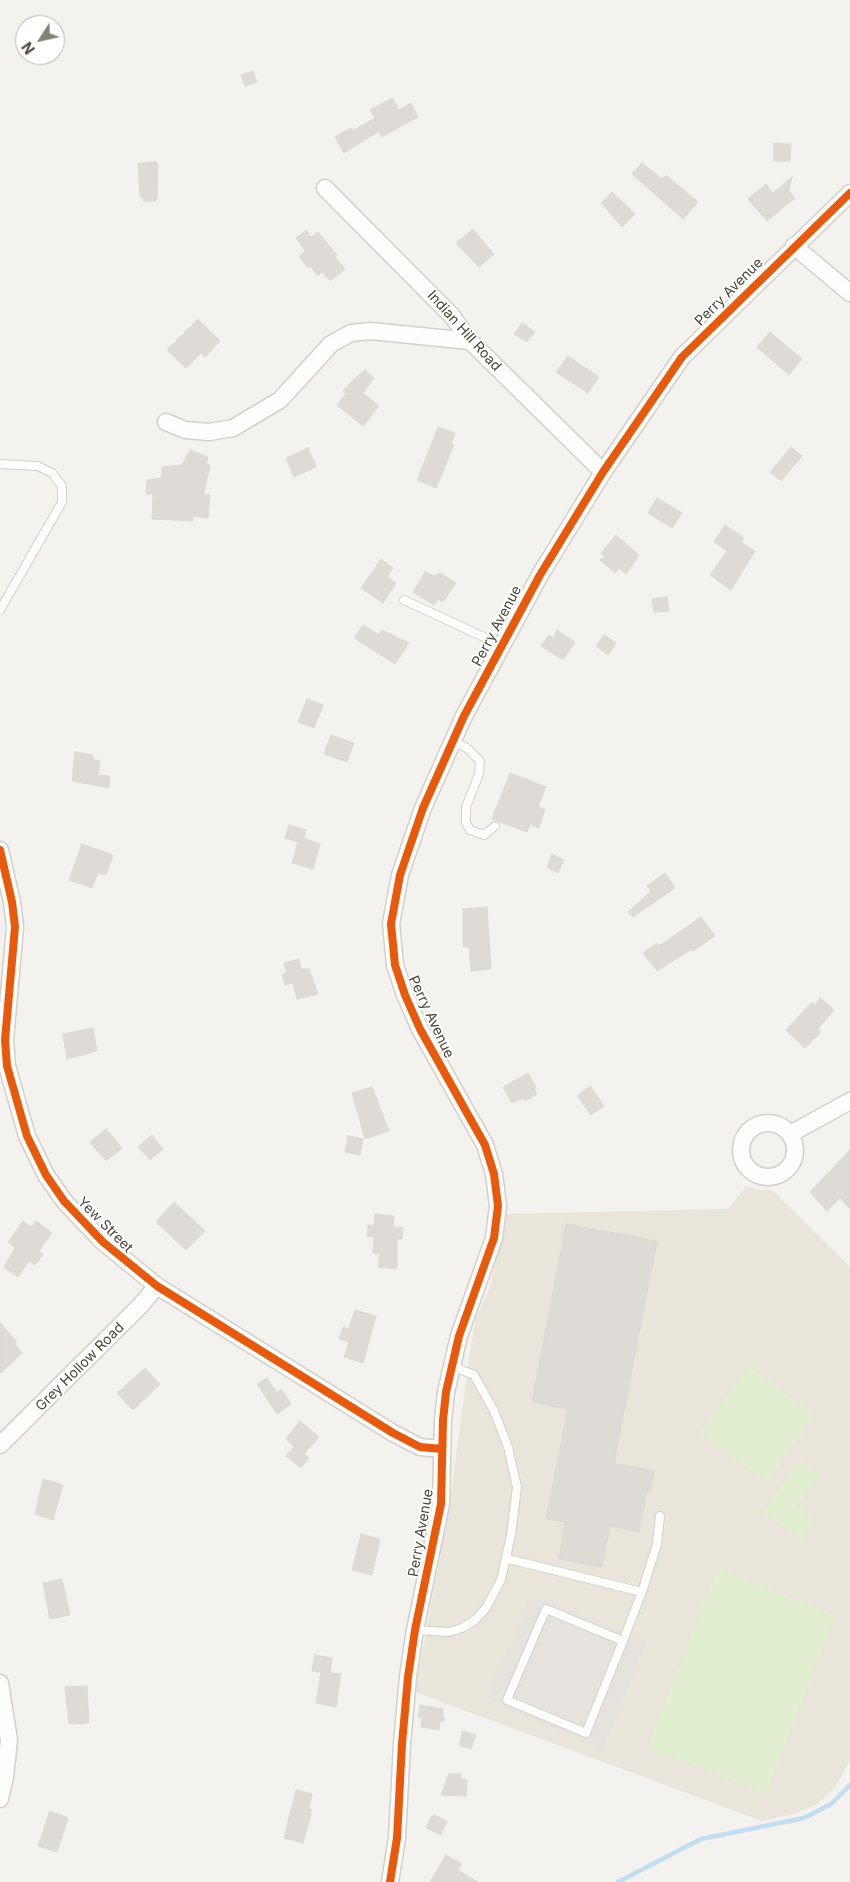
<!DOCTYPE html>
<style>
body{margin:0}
#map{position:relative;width:850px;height:1882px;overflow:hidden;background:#f4f2ee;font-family:Inter,sans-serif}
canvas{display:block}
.north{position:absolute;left:15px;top:15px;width:50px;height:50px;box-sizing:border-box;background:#fff;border:1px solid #b7b4b0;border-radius:50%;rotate:235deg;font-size:14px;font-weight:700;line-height:20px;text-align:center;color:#4b4439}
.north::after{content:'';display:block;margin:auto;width:18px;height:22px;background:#868178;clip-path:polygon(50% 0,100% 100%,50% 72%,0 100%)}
</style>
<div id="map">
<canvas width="850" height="1882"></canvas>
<div class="north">N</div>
</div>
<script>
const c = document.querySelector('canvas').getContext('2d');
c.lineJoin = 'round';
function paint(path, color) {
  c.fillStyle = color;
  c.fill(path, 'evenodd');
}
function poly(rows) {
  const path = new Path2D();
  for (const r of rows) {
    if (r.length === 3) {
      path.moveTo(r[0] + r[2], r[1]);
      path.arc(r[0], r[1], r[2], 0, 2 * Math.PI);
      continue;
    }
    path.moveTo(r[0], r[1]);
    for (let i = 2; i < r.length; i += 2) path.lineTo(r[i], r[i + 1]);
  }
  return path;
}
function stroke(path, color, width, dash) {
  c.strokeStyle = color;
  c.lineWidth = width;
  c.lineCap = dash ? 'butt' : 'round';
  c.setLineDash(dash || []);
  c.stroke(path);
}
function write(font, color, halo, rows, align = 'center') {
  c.font = font + ' Inter,sans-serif';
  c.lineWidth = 4;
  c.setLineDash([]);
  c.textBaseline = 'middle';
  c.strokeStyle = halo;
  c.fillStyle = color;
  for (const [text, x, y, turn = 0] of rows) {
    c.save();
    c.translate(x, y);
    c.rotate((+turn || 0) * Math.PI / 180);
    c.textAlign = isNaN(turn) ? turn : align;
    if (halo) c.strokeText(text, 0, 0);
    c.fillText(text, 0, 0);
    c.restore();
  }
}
paint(poly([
 [746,1186,760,1190,772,1190,850,1267,850,1760,837,1784,818,1804,794,1814,762,1821,415,1692,450,1501,470,1351,476,1318,490,1288,499,1246,502,1214,728,1209]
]), '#eae5da');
paint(poly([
 [748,1366,815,1415,767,1482,699,1433],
 [800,1460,820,1475,797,1507,815,1520,801,1539,763,1512],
 [717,1568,836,1615,766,1794,647,1747]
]), '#e1eecf');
paint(poly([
 [531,1596,647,1641,603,1750,486,1698]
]), '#e6e3df');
stroke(poly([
 [618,1882,701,1839,804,1818,831,1804,850,1785]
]), '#c0ddf1', 4.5);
const building = poly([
 [253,71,257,82,245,86,241,75,253,71],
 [392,98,399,110,411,103,418,117,382,137,379,131,344,153,335,137,351,128,352,131,375,118,370,110,392,98],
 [774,143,791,144,790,161,774,161,774,143],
 [156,162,158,164,157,198,156,201,143,201,143,197,140,197,138,163,156,162],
 [642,163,662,179,666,175,698,202,683,219,632,174,642,163],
 [792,177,789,191,795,198,767,221,748,199,766,184,773,193,792,177],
 [612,192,635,214,622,227,601,203,612,192],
 [473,229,494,254,479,267,456,243,473,229],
 [306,230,311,237,318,232,337,255,335,257,345,269,330,281,322,272,318,276,310,266,308,268,299,256,305,251,296,238,306,230],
 [198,319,220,341,205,357,201,353,186,368,167,350,198,319],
 [522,323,535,332,527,342,514,334,522,323],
 [770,332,802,359,789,375,757,347,770,332],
 [568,356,599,377,588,393,556,372,568,356],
 [365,370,374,378,363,393,379,406,363,426,337,405,346,394,343,391,352,381,365,370],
 [438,427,455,433,451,443,454,445,436,488,417,480,438,427],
 [791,447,802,456,781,481,770,472,791,447],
 [308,448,316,467,294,477,286,458,308,448],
 [190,450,208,457,206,464,210,465,204,494,210,495,208,518,193,516,193,521,152,519,153,494,146,494,147,480,162,478,162,467,182,465,190,450],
 [657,498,682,513,672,528,648,513,657,498],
 [725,525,744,538,741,542,755,551,731,590,710,575,727,551,714,542,725,525],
 [616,535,639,555,626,574,619,568,615,573,600,560,605,556,601,553,616,535],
 [381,559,393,568,387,577,396,583,383,603,361,588,381,559],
 [425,572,435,576,440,573,456,583,443,602,438,599,434,605,413,592,425,572],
 [667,597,669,611,654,612,652,599,667,597],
 [363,625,379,635,382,630,409,643,395,664,354,638,363,625],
 [557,630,575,642,563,660,541,646,549,635,553,638,557,630],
 [604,635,616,643,608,655,596,646,604,635],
 [307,699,323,705,314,728,298,722,307,699],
 [331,735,354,743,347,762,324,754,331,735],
 [75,752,93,755,93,760,100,760,98,775,110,776,109,788,72,781,75,752],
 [510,773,546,787,538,807,545,809,539,828,530,824,527,832,492,819,510,773],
 [289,825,306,830,304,838,320,844,313,869,292,863,298,842,285,838,289,825],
 [82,844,113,855,106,875,98,873,92,888,69,880,82,844],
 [552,854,564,860,558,873,547,867,552,854],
 [665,873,675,888,633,917,628,912,651,891,647,886,665,873],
 [487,907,491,969,471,971,469,947,463,947,463,909,487,907],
 [701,917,715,936,693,951,692,949,657,971,643,953,657,943,659,946,701,917],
 [299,959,301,969,309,969,318,994,297,999,293,983,285,985,282,974,287,973,284,963,299,959],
 [820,998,834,1010,818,1029,821,1032,805,1048,786,1030,812,1002,815,1005,820,998],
 [93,1028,97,1051,67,1059,63,1034,93,1028],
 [528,1073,536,1087,534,1088,537,1094,525,1101,524,1098,512,1103,503,1087,528,1073],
 [590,1086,604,1106,591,1115,577,1096,590,1086],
 [372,1087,389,1131,365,1139,352,1093,372,1087],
 [106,1129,122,1148,106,1161,90,1142,106,1129],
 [152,1135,163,1149,150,1160,138,1147,152,1135],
 [348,1136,363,1139,360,1155,345,1152,348,1136],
 [850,1150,850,1209,840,1198,827,1211,810,1192,850,1150],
 [174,1202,205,1231,186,1250,156,1222,174,1202],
 [375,1214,394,1216,393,1227,403,1228,402,1239,397,1239,397,1269,378,1267,380,1254,373,1253,374,1237,367,1236,368,1225,374,1226,375,1214],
 [23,1221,31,1227,36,1221,52,1233,39,1251,43,1255,35,1265,29,1261,18,1277,4,1267,15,1248,8,1242,23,1221],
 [566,1224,657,1241,614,1463,654,1471,650,1492,647,1491,639,1532,610,1526,602,1567,559,1559,565,1522,546,1519,568,1409,532,1402,566,1224],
 [355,1310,376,1316,363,1363,344,1357,349,1342,339,1339,343,1327,349,1329,355,1310],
 [0,1323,17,1342,15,1344,22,1353,0,1374,0,1323],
 [145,1368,160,1384,133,1410,117,1393,145,1368],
 [267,1378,277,1393,281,1389,291,1404,277,1414,257,1384,267,1378],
 [300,1421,319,1437,304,1454,309,1458,301,1468,286,1456,294,1447,286,1439,300,1421],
 [43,1479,63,1485,53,1520,35,1514,43,1479],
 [361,1534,380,1539,372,1575,352,1570,361,1534],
 [62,1579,70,1615,50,1619,43,1583,62,1579],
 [315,1655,332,1658,330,1673,341,1674,336,1707,316,1703,321,1672,312,1671,315,1655],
 [87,1686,89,1723,69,1724,65,1687,87,1686],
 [420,1705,443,1709,442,1714,445,1720,440,1722,439,1730,421,1727,422,1718,418,1717,420,1705],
 [463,1731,476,1735,471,1749,459,1745,463,1731],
 [449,1774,461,1774,461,1779,467,1780,466,1796,441,1795,449,1774],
 [296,1790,312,1794,309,1809,311,1809,311,1814,303,1843,284,1838,296,1790],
 [50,1811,68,1818,57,1852,38,1846,50,1811],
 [434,1815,447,1821,441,1835,426,1828,432,1816,434,1815],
 [446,1855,462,1864,458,1870,478,1882,430,1882,446,1855]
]);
paint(building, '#dedbd6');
stroke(building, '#dcd9d4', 1);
const service = poly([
 [0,464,38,466,52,473,62,486,62,502,0,610],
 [404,600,501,645],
 [452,741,467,748,480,761,479,774,466,807,466,823,470,830,484,835,495,826],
 [508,1559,642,1592,623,1641,586,1733,507,1700,546,1609,623,1641],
 [642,1592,657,1544,660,1516],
 [415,1630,449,1632,462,1628,475,1620,486,1608,501,1580,511,1535,517,1487,508,1447,494,1411,474,1375,452,1366]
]);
const minor = poly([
 [325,188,452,316,470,341,603,472],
 [794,246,850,293],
 [166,422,185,430,209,432,233,428,280,400,331,344,351,333,371,331,470,341],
 [0,850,12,902,15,927,5,1040,7,1066,27,1136,46,1175,64,1201,103,1242,157,1286,393,1433,420,1447,442,1449],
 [768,1150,27],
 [790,1134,850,1101],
 [0,1445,140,1306,157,1286],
 [0,1683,9,1740,5,1777,0,1799],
 [390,1882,397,1838,402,1744,408,1677,415,1630,441,1504,443,1420,446,1392,459,1336,494,1238,498,1206,494,1174,485,1145,420,1029,405,995,395,965,391,924,400,875,423,808,464,716,540,575,603,472,682,357,850,193]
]);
stroke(service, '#d2d0cb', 10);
stroke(minor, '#d2d0cb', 19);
stroke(service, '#fdfdfc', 8);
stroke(minor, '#fdfdfc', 16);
stroke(poly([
 [0,850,12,902,15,927,5,1040,7,1066,27,1136,46,1175,64,1201,103,1242,157,1286,393,1433,420,1447,442,1449],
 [390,1882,397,1838,402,1744,408,1677,415,1630,441,1504,443,1420,446,1392,459,1336,494,1238,498,1206,494,1174,485,1145,420,1029,405,995,395,965,391,924,400,875,423,808,464,716,540,575,603,472,682,357,850,193]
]), '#e8590c', 8);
write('14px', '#4b4439', '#fff', [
 ["Perry Avenue",729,292,-45],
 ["Indian Hill Road",464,331,48],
 ["Perry Avenue",497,626,-62],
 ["Perry Avenue",431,1017,65],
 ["Yew Street",105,1225,45],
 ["Grey Hollow Road",80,1367,-45],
 ["Perry Avenue",421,1533,-80]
]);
</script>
